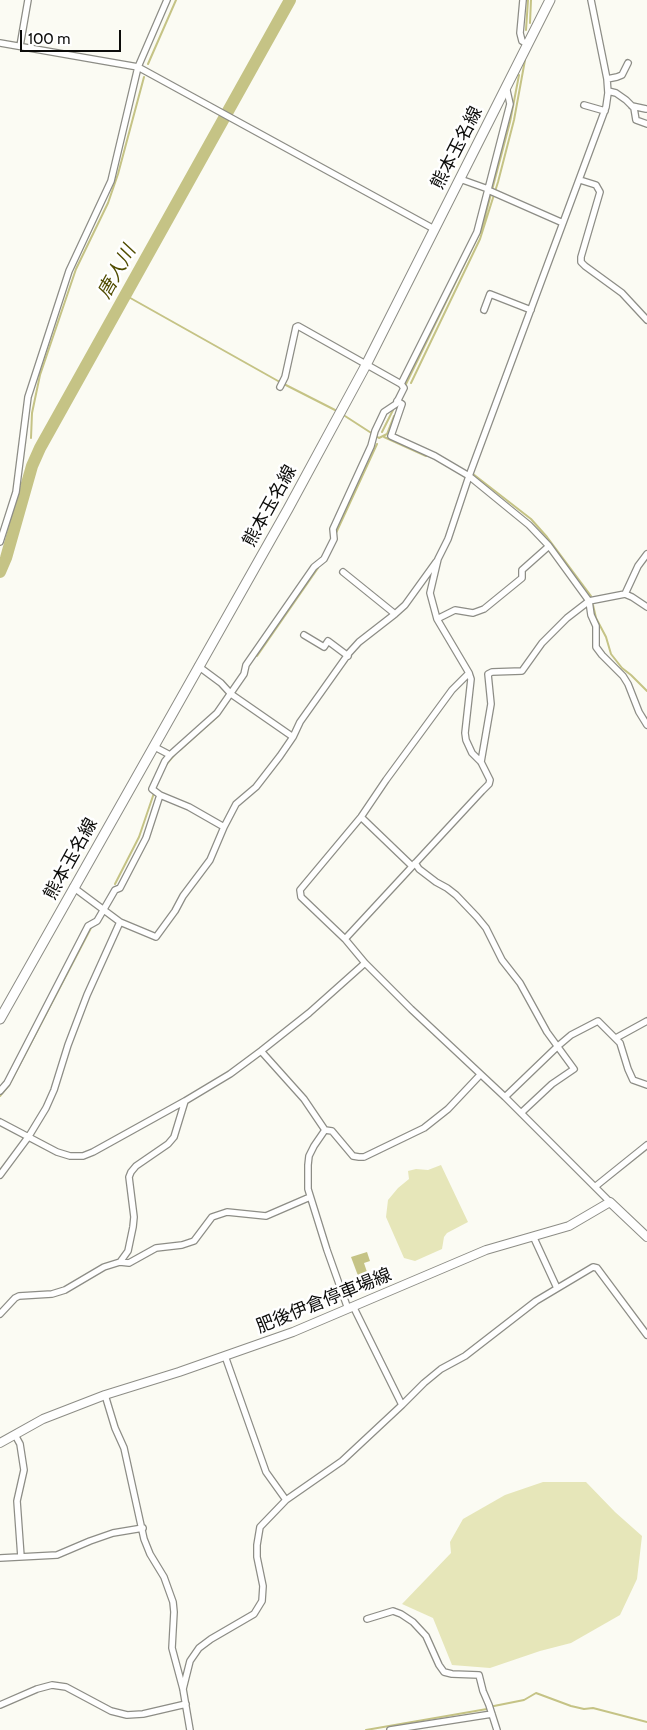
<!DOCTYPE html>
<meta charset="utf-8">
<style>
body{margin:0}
#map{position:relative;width:647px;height:1730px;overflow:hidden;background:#fbfbf3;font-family:Cabin,sans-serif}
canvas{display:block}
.scale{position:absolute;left:20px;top:30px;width:101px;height:22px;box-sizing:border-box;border:2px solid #0c0c0a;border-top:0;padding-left:6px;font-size:15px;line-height:18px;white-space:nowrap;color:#0c0c0a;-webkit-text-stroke:4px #fff;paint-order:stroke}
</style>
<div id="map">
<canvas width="647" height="1730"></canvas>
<div class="scale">100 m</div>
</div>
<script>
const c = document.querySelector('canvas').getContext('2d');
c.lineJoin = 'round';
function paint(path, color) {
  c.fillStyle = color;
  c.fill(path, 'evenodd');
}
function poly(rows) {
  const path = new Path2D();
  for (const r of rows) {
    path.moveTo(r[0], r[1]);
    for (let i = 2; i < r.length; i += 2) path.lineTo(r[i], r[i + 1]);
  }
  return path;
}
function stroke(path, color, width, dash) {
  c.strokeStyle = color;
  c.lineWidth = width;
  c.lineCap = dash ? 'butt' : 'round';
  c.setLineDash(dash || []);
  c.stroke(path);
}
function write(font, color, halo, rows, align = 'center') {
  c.font = font + ' Cabin,"Noto Sans JP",sans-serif';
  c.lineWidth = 5;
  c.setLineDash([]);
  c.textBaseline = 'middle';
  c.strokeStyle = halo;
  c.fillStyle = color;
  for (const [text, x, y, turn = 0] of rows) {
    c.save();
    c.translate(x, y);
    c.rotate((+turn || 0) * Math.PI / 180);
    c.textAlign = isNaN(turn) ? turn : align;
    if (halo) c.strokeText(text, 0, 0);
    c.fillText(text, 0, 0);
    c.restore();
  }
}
paint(poly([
 [441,1165,468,1222,447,1233,444,1237,442,1249,415,1261,404,1258,386,1217,388,1200,398,1188,409,1179,408,1171,416,1169,428,1170],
 [543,1482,586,1482,615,1512,642,1536,637,1579,620,1615,571,1643,540,1651,490,1668,452,1665,433,1618,402,1604,451,1553,450,1542,463,1519,505,1495]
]), '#e6e6b9');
paint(poly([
 [367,1252,370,1261,364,1263,369,1278,360,1281,351,1257]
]), '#c5c385');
stroke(poly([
 [530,23,531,0],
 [526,30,528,0],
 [148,64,176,0],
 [125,295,278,381,335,410],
 [411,383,480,239,498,182,514,120,525,60],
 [406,384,482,228,510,122,519,75],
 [345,416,379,438,387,434,394,416],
 [382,432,393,410],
 [384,437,426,456],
 [31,438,32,413,40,375,76,269,108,203,118,174,144,77],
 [38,446,40,448],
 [473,474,531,519,547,537,591,596],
 [336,533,377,444],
 [593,605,596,618,606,637,611,654,622,668,631,675,647,691],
 [257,656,318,568],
 [180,750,218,716],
 [165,766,175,754],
 [115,884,139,837,154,793],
 [0,1096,9,1085,92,926],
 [366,1730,487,1709,494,1706,524,1700,536,1693,571,1706,584,1709,593,1708,647,1722]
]), '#c5c385', 2);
stroke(poly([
 [0,572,6,558,32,466,40,448,290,0]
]), '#c5c385', 12);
const street = poly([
 [523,0,520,33,522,41,527,44],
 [0,43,138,67,434,229],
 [20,46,28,0],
 [607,79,617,77,622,75,628,63],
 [608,91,616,93,626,100,634,108,636,120,647,124],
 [584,105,605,111],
 [632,106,646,109],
 [460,179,488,189],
 [580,180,596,185,600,192,581,257,581,262,585,266,622,293,647,320],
 [488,190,563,223],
 [484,310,490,294,531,310],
 [280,387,285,377,296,327,298,326,401,384],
 [397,401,402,404,391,436,435,456,469,476,529,525,549,546,589,601,591,615,596,626,596,647,602,655,623,676,628,684,639,712,647,725],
 [0,542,16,492,28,397,69,271,111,181,138,67,167,0],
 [343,572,395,614],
 [625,594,638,566,647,554],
 [437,619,455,610,473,613,484,609,522,578,522,570,549,546],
 [304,635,324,647,328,641,348,656],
 [198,666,221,683,231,694,293,737],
 [469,673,452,690,386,780,361,817,300,890,301,897,345,939,365,963,411,1009,505,1097,610,1202],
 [153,746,170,755],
 [481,762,491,704,488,674,492,672,522,671,542,643,567,618,589,601,625,594,632,597,647,607],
 [160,795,189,807,224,827],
 [361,817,412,866],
 [415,863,419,869,436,882,447,888,456,895,477,917,486,928,502,960,520,983,547,1032,574,1069,552,1084,521,1113],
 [73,887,120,922,156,937,175,911,183,896,210,860,224,827,236,804,256,787,280,756,293,737,300,722,349,653,359,642,395,614,405,605,436,562],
 [345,939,482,791,489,784,490,780,481,762,472,753,466,740,465,733,471,679,469,673,437,619,430,593,438,559,448,539,469,476,606,107,608,93,607,79,591,0],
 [616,1038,647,1021],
 [261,1051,304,1099,325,1130,332,1131,353,1156,359,1157,364,1157,424,1128,448,1109,480,1075],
 [0,1091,7,1083,88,926,97,921,115,890,120,888,146,838,160,795,152,789,165,761,170,755,217,713,244,674,246,665,314,567,324,559,334,539,333,529,371,446,375,431,384,412,396,404,404,388,401,384,477,232,510,104,506,86],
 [505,1097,558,1046,571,1035,598,1021,620,1043,628,1069,633,1080,647,1085],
 [0,1122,57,1152,70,1156,83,1156,93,1152,185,1101,230,1074,261,1051,309,1013,365,963],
 [325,1130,314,1146,309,1156,308,1165,308,1189,327,1250,348,1309],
 [0,1175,29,1136,46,1108,54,1090,68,1045,87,995,120,922],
 [596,1186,647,1145],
 [533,1236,557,1288],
 [120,1262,128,1251,133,1227,134,1217,129,1177,131,1172,136,1166,168,1144,174,1137,185,1101],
 [0,1314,15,1298,19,1296,52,1294,65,1290,104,1267,120,1262,129,1263,156,1248,182,1245,194,1241,212,1217,227,1212,266,1216,310,1197],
 [225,1356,266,1472,286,1500],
 [105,1395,115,1428,124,1448,144,1539,150,1554,164,1577,173,1602,174,1612,172,1648,183,1689,190,1730],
 [402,1405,424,1383,441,1369,465,1356,536,1301,593,1267,597,1268,647,1335],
 [15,1435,20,1444,24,1470,17,1501,21,1557],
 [0,1558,57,1555,90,1541,113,1533,143,1528],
 [367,1619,393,1611,401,1614,413,1622,426,1636,439,1665,444,1672,452,1674,479,1675,483,1691,489,1705,497,1730],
 [183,1689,190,1661,199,1648,211,1639,254,1614,262,1601,263,1586,257,1557,257,1545,260,1527,286,1500,342,1461,402,1405,353,1306],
 [0,1705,37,1689,52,1685,66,1687,111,1711,127,1715,143,1714,186,1704],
 [390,1730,492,1714]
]);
const secondary = poly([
 [0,1443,43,1419,105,1395,179,1372,293,1332,486,1250,569,1226,610,1202,647,1237]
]);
const primary = poly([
 [0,1019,288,509,366,365,550,0]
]);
stroke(street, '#8d8d86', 8);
stroke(secondary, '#8d8d86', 10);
stroke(primary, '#8d8d86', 11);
stroke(street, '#fff', 5.5);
stroke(secondary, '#fff', 8);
stroke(primary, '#fff', 9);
write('18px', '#0c0c0a', '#fff', [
 ["熊本玉名線",457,148,-63],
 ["熊本玉名線",270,506,-61],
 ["熊本玉名線",71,859,-61],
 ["肥後伊倉停車場線",324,1301,-22]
]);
write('italic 19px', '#514d00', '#fff', [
 ["唐人川",117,272,-61]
]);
</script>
